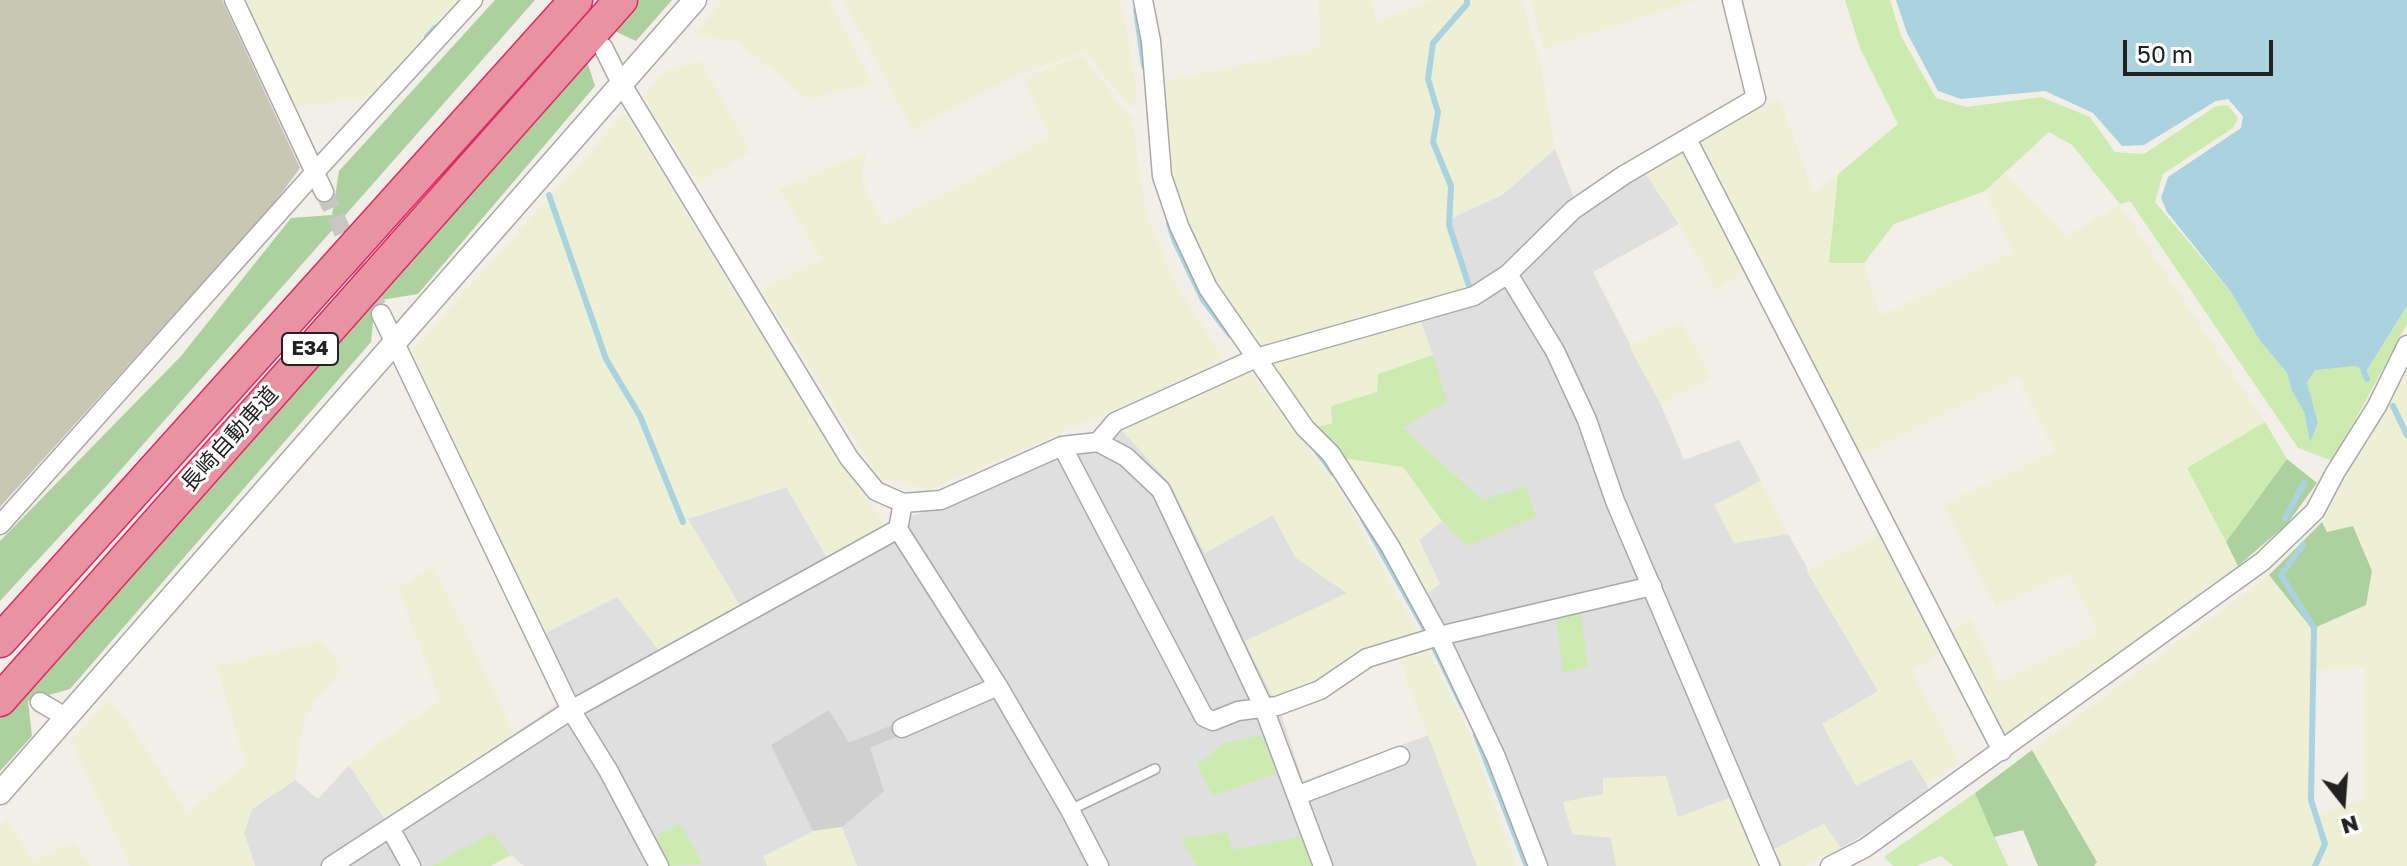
<!DOCTYPE html>
<meta charset="utf-8">
<style>
body{margin:0}
#map{position:relative;width:2407px;height:866px;overflow:hidden;background:#f2efe9;font-family:"Golos Text",sans-serif}
canvas{display:block}
.north{position:absolute;left:2303px;top:762px;width:80px;height:80px;-webkit-text-stroke:6px #fff;paint-order:stroke;rotate:163deg;font-size:22px;font-weight:700;line-height:32px;text-align:center;color:#222}
.north::after{content:'';display:block;margin:auto;width:28px;height:36px;background:#222;clip-path:polygon(50% 0,100% 100%,50% 72%,0 100%)}
.scale{position:absolute;left:2123px;top:40px;width:150px;height:36px;box-sizing:border-box;border:4px solid #222;border-top:0;padding-left:10px;font-size:24px;line-height:28px;white-space:nowrap;color:#222;-webkit-text-stroke:6px #fff;paint-order:stroke}
</style>
<div id="map">
<canvas width="2407" height="866"></canvas>
<div class="north">N</div>
<div class="scale">50 m</div>
</div>
<script>
const c = document.querySelector('canvas').getContext('2d');
c.lineJoin = 'round';
function paint(path, color) {
  c.fillStyle = color;
  c.fill(path, 'evenodd');
}
function poly(rows) {
  const path = new Path2D();
  for (const r of rows) {
    path.moveTo(r[0], r[1]);
    for (let i = 2; i < r.length; i += 2) path.lineTo(r[i], r[i + 1]);
  }
  return path;
}
function stroke(path, color, width, dash) {
  c.strokeStyle = color;
  c.lineWidth = width;
  c.lineCap = dash ? 'butt' : 'round';
  c.setLineDash(dash || []);
  c.stroke(path);
}
function write(font, color, halo, rows, align = 'center') {
  c.font = font + ' "Golos Text","Noto Sans JP",sans-serif';
  c.lineWidth = 6;
  c.setLineDash([]);
  c.textBaseline = 'middle';
  c.strokeStyle = halo;
  c.fillStyle = color;
  for (const [text, x, y, turn = 0] of rows) {
    c.save();
    c.translate(x, y);
    c.rotate((+turn || 0) * Math.PI / 180);
    c.textAlign = isNaN(turn) ? turn : align;
    if (halo) c.strokeText(text, 0, 0);
    c.fillText(text, 0, 0);
    c.restore();
  }
}
paint(poly([
 [1555,149,1575,200,1643,170,1679,224,1593,272,1661,405,1684,460,1739,440,1761,481,1715,505,1734,543,1788,534,1878,691,1856,785,1911,759,1927,784,1930,794,1841,848,1824,824,1775,849,1783,866,1542,866,1423,596,1440,584,1419,540,1442,521,1481,501,1402,428,1420,319,1467,292,1447,220,1502,195],
 [1120,428,1170,483,1205,553,1273,515,1296,558,1347,593,1280,711,1303,781,1429,735,1477,866,524,866,511,855,490,866,255,866,244,833,252,809,295,780,318,799,349,765,386,820,558,704,530,643,545,633,617,596,661,653,741,608,687,519,787,487,828,560,886,527]
]), '#e0dfdf');
paint(poly([
 [990,684,995,694,870,748,884,791,842,827,813,831,771,745,829,710,849,743]
]), '#d0d0d0');
paint(poly([
 [0,0,222,0,300,168,273,205,0,507]
]), '#c7c7b4');
paint(poly([
 [246,0,456,0,369,99,294,106],
 [723,0,829,0,874,85,851,88,809,100,738,42,693,35],
 [843,0,1119,0,1125,19,1138,98,1131,108,1084,52,1022,73,912,129],
 [1318,0,1372,0,1376,22,1431,0,1522,0,1541,65,1555,149,1502,195,1447,220,1468,292,1259,348,1212,281,1172,183,1166,81,1321,48],
 [1530,0,1697,0,1544,49],
 [1082,55,1132,118,1145,209,1173,279,1225,362,929,490,879,478,762,290,821,259,779,189,867,152,861,178,884,226,1050,137,1023,78],
 [701,61,751,152,697,182,643,96,663,72],
 [1780,100,1814,193,1838,174,1829,262,1864,263,1880,316,2013,252,1985,191,2006,173,2067,236,2120,204,2265,422,2187,468,2238,566,2003,738,1946,633,1971,620,2000,681,2098,634,2069,573,1996,608,1944,504,2054,451,2018,378,1857,457,1695,143,1762,102],
 [625,113,818,427,886,527,829,560,786,487,688,519,742,609,661,653,617,597,545,633,411,351],
 [1684,146,1749,269,1716,291,1679,224,1643,170],
 [1420,319,1433,355,1378,374,1377,392,1331,406,1332,425,1313,427,1267,365],
 [1681,321,1712,377,1661,405,1629,346],
 [2407,364,2407,866,2094,866,2097,862,2032,750,2269,575,2312,629,2353,526,2327,532,2322,522],
 [2364,667,2364,799,2310,816,2310,671],
 [1249,370,1341,492,1420,637,1315,687,1275,702,1245,641,1347,593,1296,558,1273,515,1205,553,1170,483,1120,428],
 [1342,458,1403,467,1442,521,1419,540,1440,584,1423,596],
 [1761,481,1788,534,1734,543,1714,505],
 [1884,534,1942,651,1912,672,1960,762,1927,784,1911,759,1856,786,1822,724,1878,691,1806,570],
 [434,566,514,733,385,820,349,765,440,700,398,588],
 [322,640,342,668,304,718,295,780,252,809,244,833,255,866,130,866,71,741,107,700,119,709,188,813,246,764,216,666],
 [1426,647,1472,740,1516,866,1477,866,1398,655],
 [1666,776,1678,817,1732,797,1760,866,1616,866,1611,838,1572,834,1563,802,1603,794,1603,778],
 [7,820,33,861,73,843,91,866,0,866,0,827],
 [1824,824,1841,848,1806,866,1783,866,1774,849],
 [842,827,857,866,767,866,763,856,813,831]
]), '#eef0d5');
paint(poly([
 [1845,0,1890,0,1901,36,1936,98,1966,107,2041,97,2090,117,2115,152,2144,154,2216,106,2228,105,2238,118,2233,128,2163,174,2155,202,2231,292,2260,341,2287,373,2292,391,2304,412,2310,440,2318,423,2307,382,2315,369,2354,366,2367,370,2407,306,2407,324,2333,461,2298,448,2130,201,2120,204,2072,145,2049,132,1985,191,1894,224,1864,263,1829,263,1838,174,1898,124,1860,48],
 [1433,355,1447,401,1403,428,1482,500,1526,486,1536,517,1467,546,1442,521,1403,467,1342,458,1313,427,1332,424,1331,406,1377,392,1378,374],
 [2265,422,2287,459,2226,542,2187,468],
 [1580,608,1588,667,1563,673,1555,614],
 [1262,735,1277,773,1213,796,1197,765,1224,743],
 [1975,793,2008,866,1953,866,1941,856,1916,866,1893,866,1884,857],
 [681,824,703,864,666,866,653,844,660,833],
 [492,832,511,855,490,866,432,866],
 [1228,832,1231,850,1302,836,1313,866,1197,866,1181,838]
]), '#cdebb0');
paint(poly([
 [495,0,535,0,110,482,0,601,0,541,181,356,291,218,332,215,339,171],
 [634,0,672,0,636,41,608,28],
 [586,58,595,86,418,294,375,301,371,342,70,689,28,701,32,736,0,771,0,716],
 [2287,459,2317,483,2287,524,2238,566,2226,542],
 [2322,522,2327,532,2353,526,2372,571,2366,605,2312,629,2269,575],
 [2032,750,2097,862,2094,866,2038,866,2023,830,1994,837,1975,793]
]), '#add19e');
paint(poly([
 [1896,0,2407,0,2407,306,2367,370,2354,366,2315,370,2307,382,2318,423,2310,442,2304,412,2292,391,2287,373,2260,341,2231,292,2167,212,2161,198,2168,177,2241,128,2243,116,2228,99,2216,101,2144,145,2122,146,2093,113,2045,91,1961,99,1938,91,1907,33]
]), '#aad3df');
stroke(poly([
 [1467,0,1467,4,1433,43,1428,79,1438,112,1433,142,1451,186,1449,225,1471,292],
 [1136,10,1144,66],
 [427,37,435,28],
 [549,195,606,359,640,416,683,522],
 [1169,223,1175,242,1203,300,1230,335],
 [2361,364,2367,379],
 [2393,406,2407,435],
 [1316,450,1333,473],
 [2285,518,2304,483],
 [1363,519,1427,633,1463,707],
 [2303,545,2281,575,2314,628,2311,800,2325,844,2315,866],
 [1476,735,1527,866]
]), '#aad3df', 6);
stroke(poly([
 [324,192,381,314]
]), '#c8c6c1', 18, [18, 9]);
const service = poly([
 [1070,810,1155,769]
]);
const minor = poly([
 [234,0,324,192],
 [1143,0,1151,41,1162,176,1179,226,1208,288,1305,428,1331,454,1390,546,1439,636,1496,757,1538,866],
 [603,47,621,83,849,458,876,491,903,503,941,500,1062,446,1098,442,1126,457,1161,490,1263,706,1323,866],
 [1687,139,2002,751],
 [1508,274,1555,351,1587,420,1615,501,1770,866],
 [381,314,571,710,608,770,659,866],
 [1098,442,1115,422,1256,358,1474,296,1508,274,1573,210,1624,175,1756,98,1732,0],
 [1062,446,1204,717,1213,721,1238,711,1277,706,1320,690,1367,658,1439,636,1652,586],
 [0,525,315,172,473,0],
 [898,529,998,686,1070,810,1099,866],
 [40,702,67,718],
 [902,728,998,686],
 [1299,795,1400,756],
 [390,828,411,866],
 [331,866,571,710,898,529,903,503],
 [1830,866,1865,848,2263,561,2315,511,2335,473,2377,406,2407,345]
]);
const tertiary = poly([
 [0,793,695,0]
]);
const motorway = poly([
 [0,641,576,0],
 [0,700,621,0]
]);
stroke(service, '#a9a9a9', 12);
stroke(minor, '#a9a9a9', 21);
stroke(tertiary, '#a9a9a9', 25);
stroke(motorway, '#dc2a67', 35);
stroke(service, '#fff', 9);
stroke(minor, '#fff', 18);
stroke(tertiary, '#fff', 22);
stroke(motorway, '#e892a2', 32);
for (const [x, y, w] of [
 [310,349,56]
]) {
  const box = new Path2D();
  box.roundRect(x - w / 2, y - 16, w, 32, 6);
  c.fillStyle = '#fff';
  c.fill(box);
  stroke(box, '#222', 2);
}
write('bold 20px', '#222', null, [
 ["E34",310,349]
]);
write('22px', '#222', '#fff', [
 ["長崎自動車道",230,439,-48]
]);
</script>
